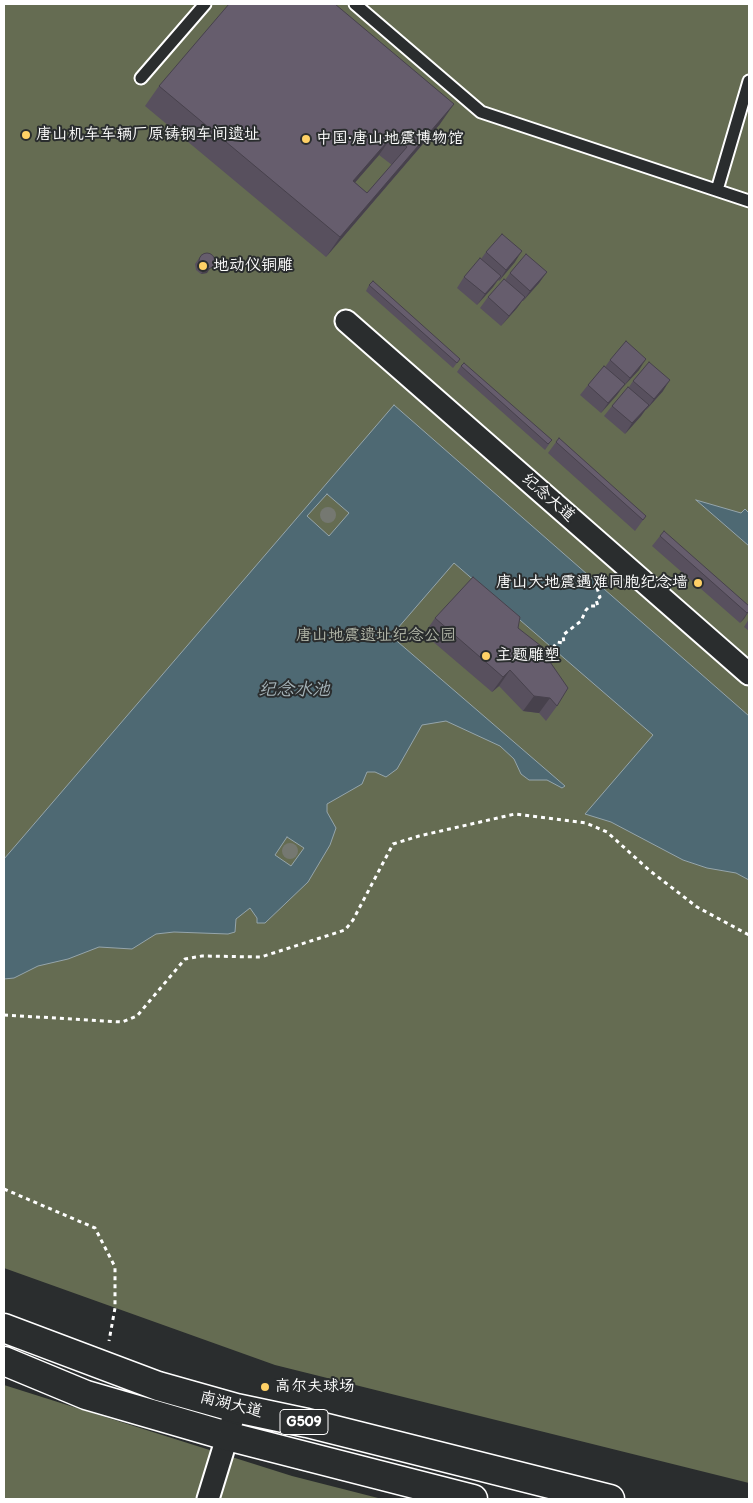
<!DOCTYPE html>
<meta charset="utf-8">
<style>
body{margin:0}
#map{position:relative;width:753px;height:1503px;overflow:hidden;background:#2a2d2e;font-family:Itim,sans-serif}
canvas{display:block}
.frame{position:absolute;inset:0;border:5px solid #fff;pointer-events:none}
</style>
<div id="map">
<canvas width="753" height="1503"></canvas>
<div class="frame"></div>
</div>
<script>
const c = document.querySelector('canvas').getContext('2d');
c.lineJoin = 'round';
function paint(path, color) {
  c.fillStyle = color;
  c.fill(path, 'evenodd');
}
function poly(rows) {
  const path = new Path2D();
  for (const r of rows) {
    if (r.length === 3) {
      path.moveTo(r[0] + r[2], r[1]);
      path.arc(r[0], r[1], r[2], 0, 2 * Math.PI);
      continue;
    }
    path.moveTo(r[0], r[1]);
    for (let i = 2; i < r.length; i += 2) path.lineTo(r[i], r[i + 1]);
  }
  return path;
}
function stroke(path, color, width, dash) {
  c.strokeStyle = color;
  c.lineWidth = width;
  c.lineCap = dash ? 'butt' : 'round';
  c.setLineDash(dash || []);
  c.stroke(path);
}
function write(font, color, halo, rows, align = 'center') {
  c.font = font + ' Itim,"LXGW WenKai TC",sans-serif';
  c.lineWidth = 4;
  c.setLineDash([]);
  c.textBaseline = 'middle';
  c.strokeStyle = halo;
  c.fillStyle = color;
  for (const [text, x, y, turn = 0] of rows) {
    c.save();
    c.translate(x, y);
    c.rotate((+turn || 0) * Math.PI / 180);
    c.textAlign = isNaN(turn) ? turn : align;
    if (halo) c.strokeText(text, 0, 0);
    c.fillText(text, 0, 0);
    c.restore();
  }
}
paint(poly([
 [4,4,749,4,749,1483,275,1365,4,1268],
 [4,1385,292,1476,382,1499,4,1499]
]), '#656c52');
const water = poly([
 [394,405,749,716,749,880,736,873,707,868,683,860,611,822,585,814,653,735,454,563,391,636,565,786,562,788,547,780,529,780,521,774,514,759,500,746,446,721,422,725,397,769,386,777,375,772,367,772,362,784,327,804,327,812,336,828,330,845,308,882,265,923,257,923,257,918,250,908,236,919,235,932,228,934,174,932,156,934,132,949,99,947,68,959,38,966,14,978,4,979,4,859,394,405],
 [327,494,349,513,329,536,307,516,327,494],
 [287,837,304,848,291,866,275,855,287,837],
 [696,500,741,513,745,509,749,513,749,546,696,500]
]);
paint(water, '#4e6973');
stroke(water, '#95a5ab', 1);
const lane = poly([
 [355,4,481,112,749,201],
 [141,78,205,4],
 [717,190,749,81]
]);
const street = poly([
 [346,321,749,674],
 [208,1499,236,1408]
]);
const highway = poly([
 [4,1328,158,1386,236,1408,307,1423,610,1499],
 [4,1361,86,1395,227,1436,473,1499]
]);
stroke(lane, '#fff', 15);
stroke(street, '#fff', 25);
stroke(highway, '#fff', 31);
stroke(poly([
 [553,648,557,642,564,643,563,635,581,621,586,610,590,606,598,606,596,600,600,597,597,588,600,586],
 [4,1015,122,1022,137,1016,185,959,202,956,261,957,345,930,353,920,393,844,419,836,515,814,586,823,607,832,649,870,697,907,749,935],
 [4,1189,95,1228,115,1267,115,1308,109,1341]
]), '#fff', 3, [4, 4]);
stroke(lane, '#2a2d2e', 11);
stroke(street, '#2a2d2e', 21);
stroke(highway, '#2a2d2e', 28);
c.fillStyle = '#757871';
for (const [x, y] of [
 [328,515],
 [290,851]
]) {
  c.beginPath();
  c.arc(x, y, 8, 0, 2 * Math.PI);
  c.fill();
}
paint(poly([
 [159,86,440,124,326,257,145,106],
 [379,155,392,165,367,193,355,182],
 [486,252,515,262,499,281,498,280,493,287,477,305,457,288,464,277,481,259],
 [202,254,207,273,201,274,196,270,195,264],
 [547,272,539,283,523,301,522,301,517,308,501,326,480,308,488,297,505,280,510,273],
 [369,285,460,359,453,368,366,291],
 [610,360,639,370,622,388,601,413,580,395,588,385,605,367],
 [461,366,552,440,545,450,457,372],
 [633,381,663,391,646,410,646,409,641,416,625,434,604,416,612,406,629,387],
 [556,442,646,516,635,531,548,453],
 [660,536,749,606,749,611,740,623,652,546],
 [435,618,518,628,548,659,557,706,546,721,539,713,523,711,499,686,492,692,424,634],
 [749,619,749,631,744,627]
]), '#58505e');
paint(poly([
 [454,104,440,124,326,257,340,237],
 [393,135,379,155,339,201,353,181],
 [522,251,515,262,499,281,506,270],
 [211,267,207,273,201,274,205,268],
 [547,272,539,283,523,301,530,291],
 [501,276,493,287,477,305,485,294],
 [525,297,517,308,501,326,509,316],
 [646,359,639,370,622,388,630,378],
 [670,380,663,391,646,410,654,399],
 [625,384,617,395,601,413,608,403],
 [649,405,641,416,625,434,632,423],
 [749,611,744,619,740,623,747,613],
 [510,670,499,686,492,692,503,677],
 [534,696,550,698,539,713,523,711]
]), '#47414c');
const building = poly([
 [229,4,335,4,454,104,340,237,159,86,229,4],
 [393,135,407,147,367,193,353,181,393,135],
 [502,234,522,251,506,270,486,252,502,234],
 [207,261,8],
 [526,254,547,272,530,291,510,273,526,254],
 [480,258,501,276,485,294,464,277,480,258],
 [504,279,525,297,509,316,488,297,504,279],
 [373,281,460,359,457,363,369,285,373,281],
 [626,341,646,359,630,378,610,360,626,341],
 [649,362,670,380,654,399,633,381,649,362],
 [464,363,552,440,548,444,461,366,464,363],
 [604,366,625,384,608,403,588,385,604,366],
 [628,387,649,405,632,423,612,406,628,387],
 [559,438,646,516,643,520,556,442,559,438],
 [664,531,749,606,749,611,747,613,660,536,664,531],
 [473,577,520,617,518,628,550,653,548,659,568,688,557,706,550,698,534,696,510,670,503,677,435,618,473,577]
]);
paint(building, '#665d6d');
stroke(building, '#47414c', 1);
for (const [x, y, r, color] of [
 [26,135,5,"#ffd166"],
 [306,139,5,"#ffd166"],
 [203,266,5,"#ffd166"],
 [698,583,5,"#ffd166"],
 [486,656,5,"#ffd166"],
 [265,1387,5,"#ffd166"]
]) {
  const dot = new Path2D();
  dot.arc(x, y, r, 0, 2 * Math.PI);
  c.fillStyle = color;
  c.fill(dot);
  stroke(dot, '#2a2d2e', 2);
}
for (const [x, y, w] of [
 [304,1422,48]
]) {
  const box = new Path2D();
  box.roundRect(x - w / 2, y - 12.5, w, 25, 4);
  c.fillStyle = '#2a2d2e';
  c.fill(box);
  stroke(box, '#fff', 1);
}
write('bold 15px', '#fff', null, [
 ["G509",304,1422]
]);
write('16px', '#fff', '#2a2d2e', [
 ["唐山机车车辆厂原铸钢车间遗址",36,135],
 ["中国·唐山地震博物馆",316,139],
 ["地动仪铜雕",213,266],
 ["唐山大地震遇难同胞纪念墙",688,583,"right"],
 ["主题雕塑",496,656],
 ["高尔夫球场",275,1387]
], 'left');
write('16px', '#fff', '#2a2d2e', [
 ["纪念大道",548,498,41],
 ["南湖大道",231,1405,14]
]);
write('16px', '#b2b6a8', '#2a2d2e', [
 ["唐山地震遗址纪念公园",376,636]
]);
write('italic 18px', '#a6b4b9', '#2a2d2e', [
 ["纪念水池",294,690]
]);
</script>
